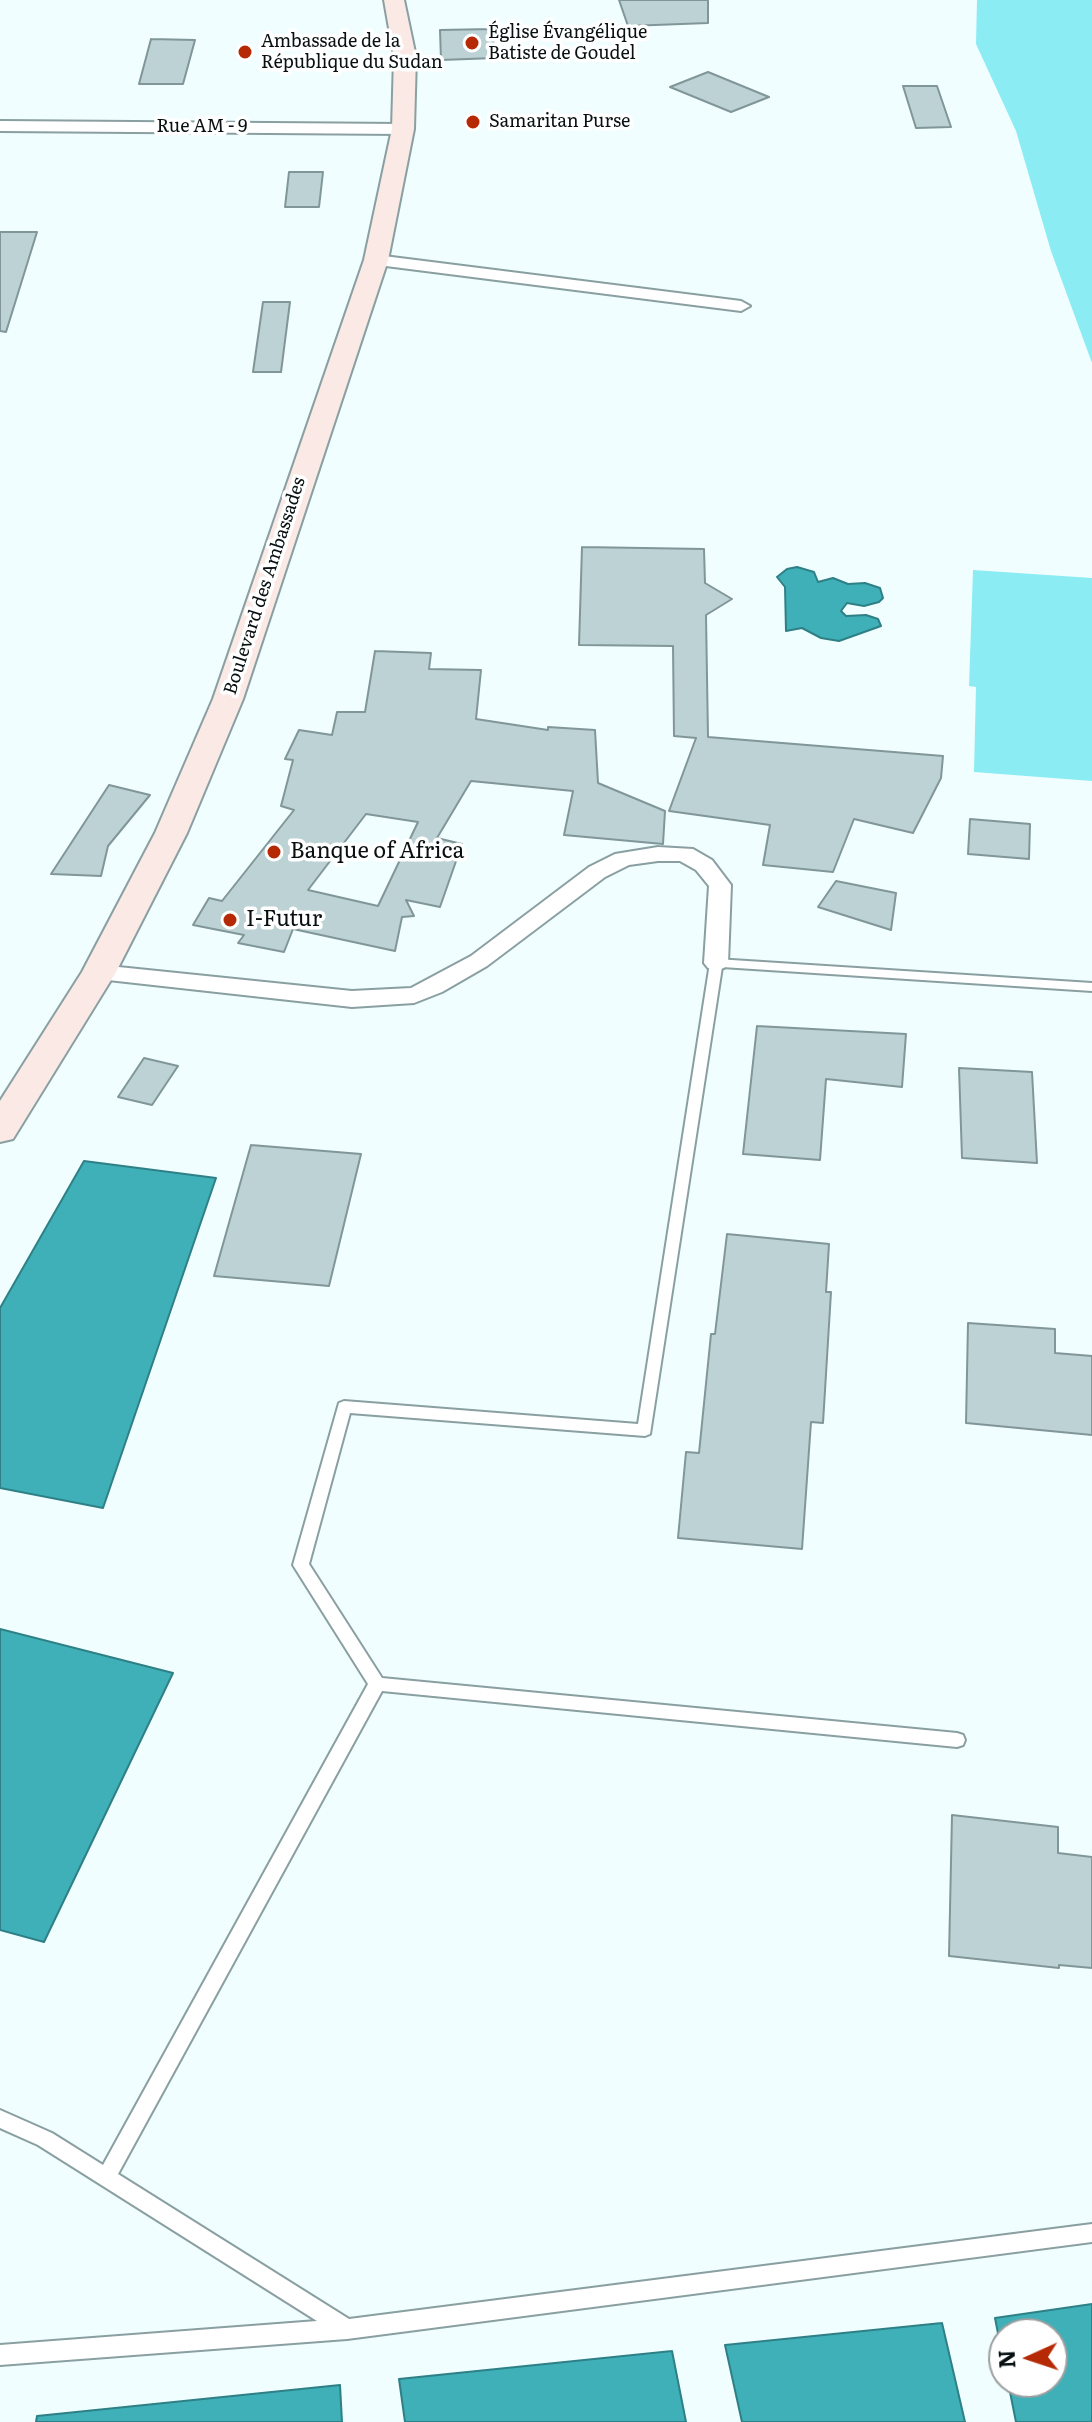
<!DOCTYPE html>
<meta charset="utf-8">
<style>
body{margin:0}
#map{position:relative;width:1092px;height:2422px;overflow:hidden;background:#f0feff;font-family:Literata,serif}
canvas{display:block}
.north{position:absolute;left:988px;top:2318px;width:80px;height:80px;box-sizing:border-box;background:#fff;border:2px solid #9c9fa0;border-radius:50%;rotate:267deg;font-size:22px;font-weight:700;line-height:32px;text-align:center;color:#081011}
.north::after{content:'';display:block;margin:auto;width:28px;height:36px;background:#b52a05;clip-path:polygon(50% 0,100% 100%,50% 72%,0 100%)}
</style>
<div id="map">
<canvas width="1092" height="2422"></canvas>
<div class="north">N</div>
</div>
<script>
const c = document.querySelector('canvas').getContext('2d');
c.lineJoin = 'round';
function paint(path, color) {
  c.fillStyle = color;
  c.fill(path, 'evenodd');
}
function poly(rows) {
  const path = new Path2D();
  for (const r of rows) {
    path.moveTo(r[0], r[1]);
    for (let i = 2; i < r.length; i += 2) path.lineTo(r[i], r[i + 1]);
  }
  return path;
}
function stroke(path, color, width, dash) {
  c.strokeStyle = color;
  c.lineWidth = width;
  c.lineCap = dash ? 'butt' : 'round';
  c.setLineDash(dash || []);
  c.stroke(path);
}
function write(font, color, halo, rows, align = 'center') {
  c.font = font + ' Literata,serif';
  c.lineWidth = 7;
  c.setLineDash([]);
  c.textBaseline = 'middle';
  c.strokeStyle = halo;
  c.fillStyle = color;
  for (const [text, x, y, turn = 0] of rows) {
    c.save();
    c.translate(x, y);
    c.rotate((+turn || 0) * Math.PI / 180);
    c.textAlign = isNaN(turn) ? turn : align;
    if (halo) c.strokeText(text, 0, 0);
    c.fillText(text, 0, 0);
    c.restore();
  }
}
paint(poly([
 [977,0,1092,0,1092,363,1051,251,1016,131,976,44],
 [973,570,1092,578,1092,781,974,772,976,687,969,686]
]), '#8becf4');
const water = poly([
 [797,567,814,572,818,582,833,578,848,584,865,583,880,588,883,598,879,602,864,606,847,603,841,611,846,616,866,615,878,619,881,626,839,641,821,638,802,628,786,631,785,587,777,577,787,569,797,567],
 [84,1161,216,1178,103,1508,0,1488,0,1308,84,1161],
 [0,1629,173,1673,44,1942,0,1930,0,1629],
 [1092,2304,1092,2422,1016,2422,1008,2382,1052,2382,1052,2334,1004,2334,1004,2364,995,2318,1092,2304],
 [942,2323,965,2422,742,2422,725,2345,942,2323],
 [672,2351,686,2422,405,2422,399,2379,672,2351],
 [340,2385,342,2422,36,2422,37,2416,340,2385]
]);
paint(water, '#3fb0b8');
stroke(water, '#2e8086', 2);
const building = poly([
 [619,0,708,0,708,23,628,26,619,0],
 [492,29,495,58,441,60,440,30,492,29],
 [151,39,195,40,183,84,139,84,151,39],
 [708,72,769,97,731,112,670,87,708,72],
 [903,86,937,86,951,127,916,128,903,86],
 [289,172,323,172,319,207,285,207,289,172],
 [0,232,37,232,6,332,0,331,0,232],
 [263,302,290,302,281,372,253,372,263,302],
 [582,547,704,549,705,583,732,599,706,615,708,737,943,756,941,778,913,833,854,819,833,872,763,865,770,825,669,811,696,738,674,736,673,646,579,645,582,547],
 [375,651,431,653,429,669,481,670,476,719,548,730,548,727,595,730,598,783,665,811,663,844,564,835,573,791,471,781,437,838,462,844,440,907,406,900,414,916,402,917,395,951,293,929,284,952,238,943,244,935,193,925,209,898,222,901,294,810,281,806,293,760,285,759,299,730,332,735,337,712,365,712,375,651],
 [366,814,418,822,378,906,308,890,366,814],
 [109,785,150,795,108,846,101,876,51,874,109,785],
 [970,819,1030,824,1029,859,968,854,970,819],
 [836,881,896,893,891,930,818,907,836,881],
 [757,1026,906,1034,902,1087,826,1079,820,1160,743,1154,757,1026],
 [144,1058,178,1066,152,1105,118,1097,144,1058],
 [959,1068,1032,1072,1037,1163,962,1158,959,1068],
 [251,1145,361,1154,329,1286,214,1276,251,1145],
 [727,1234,829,1244,826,1292,831,1292,823,1423,811,1422,802,1549,678,1538,686,1452,699,1453,711,1334,715,1334,727,1234],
 [968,1323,1055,1329,1055,1353,1092,1356,1092,1435,966,1423,968,1323],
 [952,1815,1058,1827,1058,1853,1092,1857,1092,1968,1059,1965,1059,1968,949,1956,952,1815]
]);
paint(building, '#bcd2d4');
stroke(building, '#819698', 2);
const service = poly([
 [716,959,1092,983,1092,991,722,967,650,1434,645,1436,350,1413,309,1564,382,1678,957,1733,963,1735,965,1740,963,1745,957,1747,382,1691,118,2174,349,2319,1092,2224,1092,2242,347,2339,0,2365,0,2345,317,2321,38,2145,0,2128,0,2110,52,2133,103,2165,368,1684,293,1565,339,1403,344,1401,638,1424,710,963,716,959]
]);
const minor = poly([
 [0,121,403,124,411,129,403,134,0,131,0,121],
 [376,255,741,301,750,306,741,311,370,264,368,260,370,256,376,255],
 [658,847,693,849,712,860,731,885,728,963,724,968,716,970,708,968,704,963,709,886,696,870,680,861,658,861,629,865,605,877,487,966,442,992,414,1003,352,1007,99,979,91,977,87,972,91,967,99,965,352,991,411,988,471,956,589,867,615,854,658,847]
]);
const secondary = poly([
 [384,0,404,0,416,57,414,129,388,260,243,699,187,833,116,972,13,1139,0,1142,0,1101,82,972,155,833,213,699,364,260,392,129,394,57,384,0]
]);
stroke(service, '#8a9fa1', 4);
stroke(minor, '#8a9fa1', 4);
stroke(secondary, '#8a9fa1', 4);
paint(service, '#fff');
paint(minor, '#fff');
paint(secondary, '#fae9e5');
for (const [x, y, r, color] of [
 [472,43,8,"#b52a05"],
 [245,52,8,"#b52a05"],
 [473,122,8,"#b52a05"],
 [274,852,8,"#b52a05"],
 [230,920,8,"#b52a05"]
]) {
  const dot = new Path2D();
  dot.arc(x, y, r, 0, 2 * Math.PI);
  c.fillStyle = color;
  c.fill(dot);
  stroke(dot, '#fff', 3);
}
write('18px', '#081011', '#fff', [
 ["Église Évangélique",488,33],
 ["Batiste de Goudel",488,54],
 ["Ambassade de la",261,42],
 ["République du Sudan",261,63],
 ["Samaritan Purse",489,122]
], 'left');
write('18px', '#081011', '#fff', [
 ["Rue AM - 9",202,127],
 ["Boulevard des Ambassades",265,586,-72]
]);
write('22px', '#081011', '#fff', [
 ["Banque of Africa",290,852],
 ["I-Futur",246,920]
], 'left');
</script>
